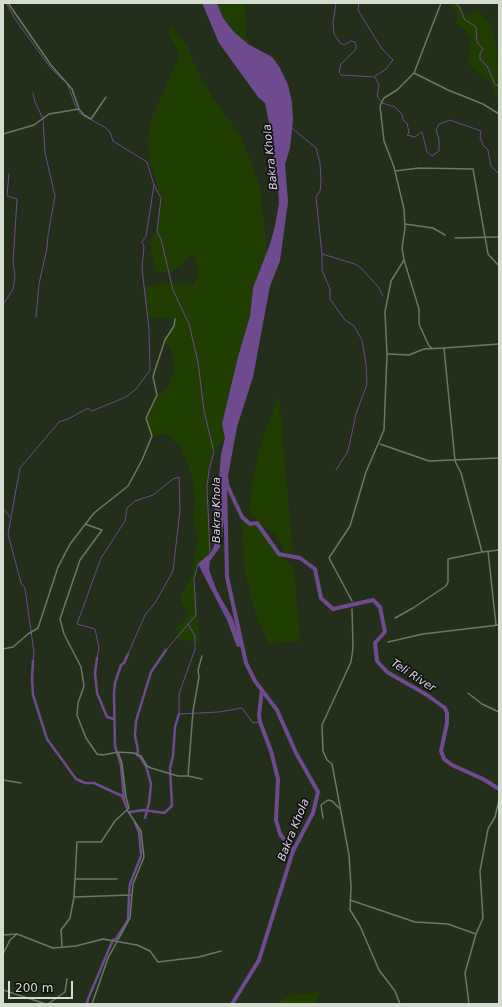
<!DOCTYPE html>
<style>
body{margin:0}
#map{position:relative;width:502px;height:1007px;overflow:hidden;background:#232e1b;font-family:"DejaVu Sans",sans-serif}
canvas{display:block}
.frame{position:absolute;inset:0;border:4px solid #d5ddd1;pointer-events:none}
.scale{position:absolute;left:8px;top:981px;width:65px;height:18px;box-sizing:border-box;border:2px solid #d5ddd1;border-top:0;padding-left:5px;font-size:12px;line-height:14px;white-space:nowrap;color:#d5ddd1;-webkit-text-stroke:3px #0f140c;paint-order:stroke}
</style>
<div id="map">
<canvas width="502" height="1007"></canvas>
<div class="frame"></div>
<div class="scale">200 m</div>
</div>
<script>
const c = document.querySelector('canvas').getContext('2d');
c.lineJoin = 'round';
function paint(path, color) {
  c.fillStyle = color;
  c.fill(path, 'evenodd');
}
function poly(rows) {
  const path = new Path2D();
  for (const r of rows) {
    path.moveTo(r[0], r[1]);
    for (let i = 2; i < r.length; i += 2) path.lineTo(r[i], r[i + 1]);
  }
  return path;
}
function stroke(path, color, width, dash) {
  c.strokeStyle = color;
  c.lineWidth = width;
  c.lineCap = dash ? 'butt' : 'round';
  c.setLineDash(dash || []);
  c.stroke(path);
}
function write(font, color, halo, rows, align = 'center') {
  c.font = font + ' "DejaVu Sans",sans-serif';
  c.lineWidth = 3.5;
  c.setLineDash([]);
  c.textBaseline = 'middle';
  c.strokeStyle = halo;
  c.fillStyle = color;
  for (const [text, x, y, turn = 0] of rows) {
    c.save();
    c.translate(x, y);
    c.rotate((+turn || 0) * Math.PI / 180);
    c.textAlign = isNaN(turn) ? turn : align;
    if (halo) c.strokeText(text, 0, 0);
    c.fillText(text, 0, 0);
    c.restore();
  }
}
paint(poly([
 [217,3,245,3,248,44,234,32,223,18],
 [432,3,459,3,466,16,478,10,490,23,497,47,499,99,496,97,490,81,479,74,468,62,471,37,456,23,457,13,449,3,432,4],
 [171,26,187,46,198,72,214,99,242,138,260,186,267,253,253,288,250,316,238,357,222,424,225,438,214,452,209,470,207,487,210,554,198,564,194,579,200,645,195,642,175,639,179,634,175,629,179,623,182,623,189,614,181,603,180,597,194,571,191,569,196,552,197,540,193,518,195,499,192,477,181,447,166,434,152,436,146,418,157,395,167,388,174,373,172,352,165,340,174,326,174,319,148,318,143,287,171,282,193,286,199,273,194,254,171,272,157,272,151,255,151,237,157,230,161,198,162,198,149,162,148,138,151,119,180,55,167,32],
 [279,395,293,554,284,552,276,535,258,522,249,510,253,477,261,442],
 [242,517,250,524,257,523,279,554,294,568,300,641,269,644,257,620,244,568],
 [321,992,314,1004,273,1004,291,995]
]), '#203e00');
paint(poly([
 [202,3,217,3,223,18,234,32,248,44,272,57,280,68,288,85,292,102,293,121,290,148,285,164,288,202,280,261,270,286,253,377,237,427,228,476,230,491,226,488,226,506,220,547,210,561,209,570,217,591,233,619,242,646,237,647,227,620,198,564,210,554,214,546,215,495,218,492,221,454,225,438,222,424,238,357,250,316,253,288,270,244,275,226,279,203,278,184,273,166,274,149,265,103,258,97,219,43]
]), '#6f4a8f');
stroke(poly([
 [6,3,15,19,50,67,63,80],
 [336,3,333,23,334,34,340,43,344,45,351,41,355,42,356,45,356,49,341,64,339,72,341,75,375,77,379,85,377,96,380,100,382,103,395,107,402,114,403,120,407,123,409,133,407,135,415,137,422,132,427,152,432,156,439,151,439,139,436,130,439,124,450,120,481,131,480,137,483,145,488,150,491,166,499,174],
 [359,3,358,10,382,49,393,60,385,70,375,76],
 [454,3,459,6,465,20,476,27,477,42,483,49,480,54,480,59,487,66,495,84,499,87],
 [68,85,76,108,81,114,106,128,110,132,113,141,147,162,154,185,161,198,157,231,161,239,173,290,189,324,198,362,204,411,214,452,209,470,207,487,210,554,198,564,194,579,196,615,166,650],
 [33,93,35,102,43,119,45,153,55,196,48,235,47,248,39,284,36,317],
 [292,128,316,148,320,163,321,182,320,191,316,197,322,254,355,264,361,268,379,288,383,296],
 [322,254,322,270,330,289,330,299,345,320,354,326,362,340,366,364,367,384,356,414,348,451,336,470],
 [3,305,13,289,15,276,13,263,17,199,7,196,9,174],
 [3,508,10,517],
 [188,624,195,636,195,649,179,694,179,714,219,712,242,708,253,723,260,722],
 [97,658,99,648,95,629,77,624,101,558,125,521,127,508,135,501,153,495,173,479,179,477,180,510,173,571,155,603,145,615,128,654],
 [33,661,34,653,25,588,21,583,8,534,20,468,59,422,68,419,88,408,92,411,126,397,136,389,150,370,149,330,142,268,144,247,142,242,146,236,154,185]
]), '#6f4a8f', 1);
stroke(poly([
 [97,658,95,673,97,693,107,717,114,719],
 [33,661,32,678,33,695,47,739,76,779,85,783,94,783,122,796,127,808],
 [124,799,121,765,115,746,114,694,115,683,121,665,124,663,128,654],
 [130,812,144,810,164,813,172,806,170,768,173,756,175,727,179,714],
 [145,818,149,803,151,784,146,766,140,757,137,755,138,750,135,736,136,721,151,672,166,650],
 [135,823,139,832,141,854],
 [129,893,130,884,141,856],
 [113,940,116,939,128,920,129,896],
 [87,1004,88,999,112,942]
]), '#6f4a8f', 2.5);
stroke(poly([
 [225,482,227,577,246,663,255,681,277,710,296,753,318,792,313,813,293,851,259,960,232,1004],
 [228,487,242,517,250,524,257,523,279,554,300,558,315,569,321,598,333,609,373,600,380,607,385,632,375,643,377,661,387,672,427,695,445,708,447,713,447,723,441,751,444,759,452,765,483,779,499,789],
 [262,690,259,715,260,722,271,751,278,779,276,820,280,834,293,851]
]), '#6f4a8f', 4);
stroke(poly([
 [8,3,51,65,72,89,79,109,84,115,91,119,106,97],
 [414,73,448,90,483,104,499,114],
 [3,134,34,125,49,114,79,109],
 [395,171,419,168,473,169,488,254,499,266],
 [405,224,433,228,445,235],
 [455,238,499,237],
 [404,260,419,309,419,324,429,346,432,348],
 [499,344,444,348,455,461,461,473,482,552,499,550],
 [388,354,409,355,424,349,444,348],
 [380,444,429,461,499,458],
 [85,524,102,530,80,560,60,619,64,634,81,667,84,686,78,703,77,715,86,738,97,754,103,755,118,752,134,753,141,756,147,766,151,768,178,776,188,776,193,711,199,677,198,670,202,656],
 [488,551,496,625],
 [352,601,329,558,350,526,366,472,384,430,387,354,385,312,391,281,404,260,402,248,405,228,404,209,394,167,384,141,380,106,384,98,397,90,414,73,441,3],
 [352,609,353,648,351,662,322,725,323,751,327,760,332,764,349,855,351,887,350,910,360,926,379,970,395,991,400,1004],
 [395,618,413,608,446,586,448,582,448,559,482,552],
 [388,642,423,634,499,625],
 [3,649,13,647,28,634,38,628,58,567,70,544,94,513,128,486,142,460,152,436,146,418,157,395,153,377,155,370,165,340,174,326,175,319],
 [468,693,482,704,499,712],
 [188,776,202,779],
 [3,780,21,783],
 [323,818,321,805,328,800,332,801,339,808],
 [76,879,117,879],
 [74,897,131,895],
 [350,900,415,922,448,924,476,934],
 [3,935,17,934],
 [62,947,61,930,70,918,74,897,77,842,101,842,115,821,129,808,126,797,122,763,118,752],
 [3,954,10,940,17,934,53,948,76,946,103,939,137,945,150,951,158,962,199,957,221,951],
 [3,990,46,1004],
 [48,1004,65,992,67,979],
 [92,1004,108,958,130,918,133,884,144,857,141,831,127,810],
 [469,1004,465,973,476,934,483,918,480,871,488,829,495,817,499,800]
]), '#6b7963', 1.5);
write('italic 11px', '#e0cdf4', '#0f140c', [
 ["Bakra Khola",271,157,-96],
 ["Bakra Khola",217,510,-90],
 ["Teli River",413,676,33],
 ["Bakra Khola",294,830,-68]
]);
</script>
